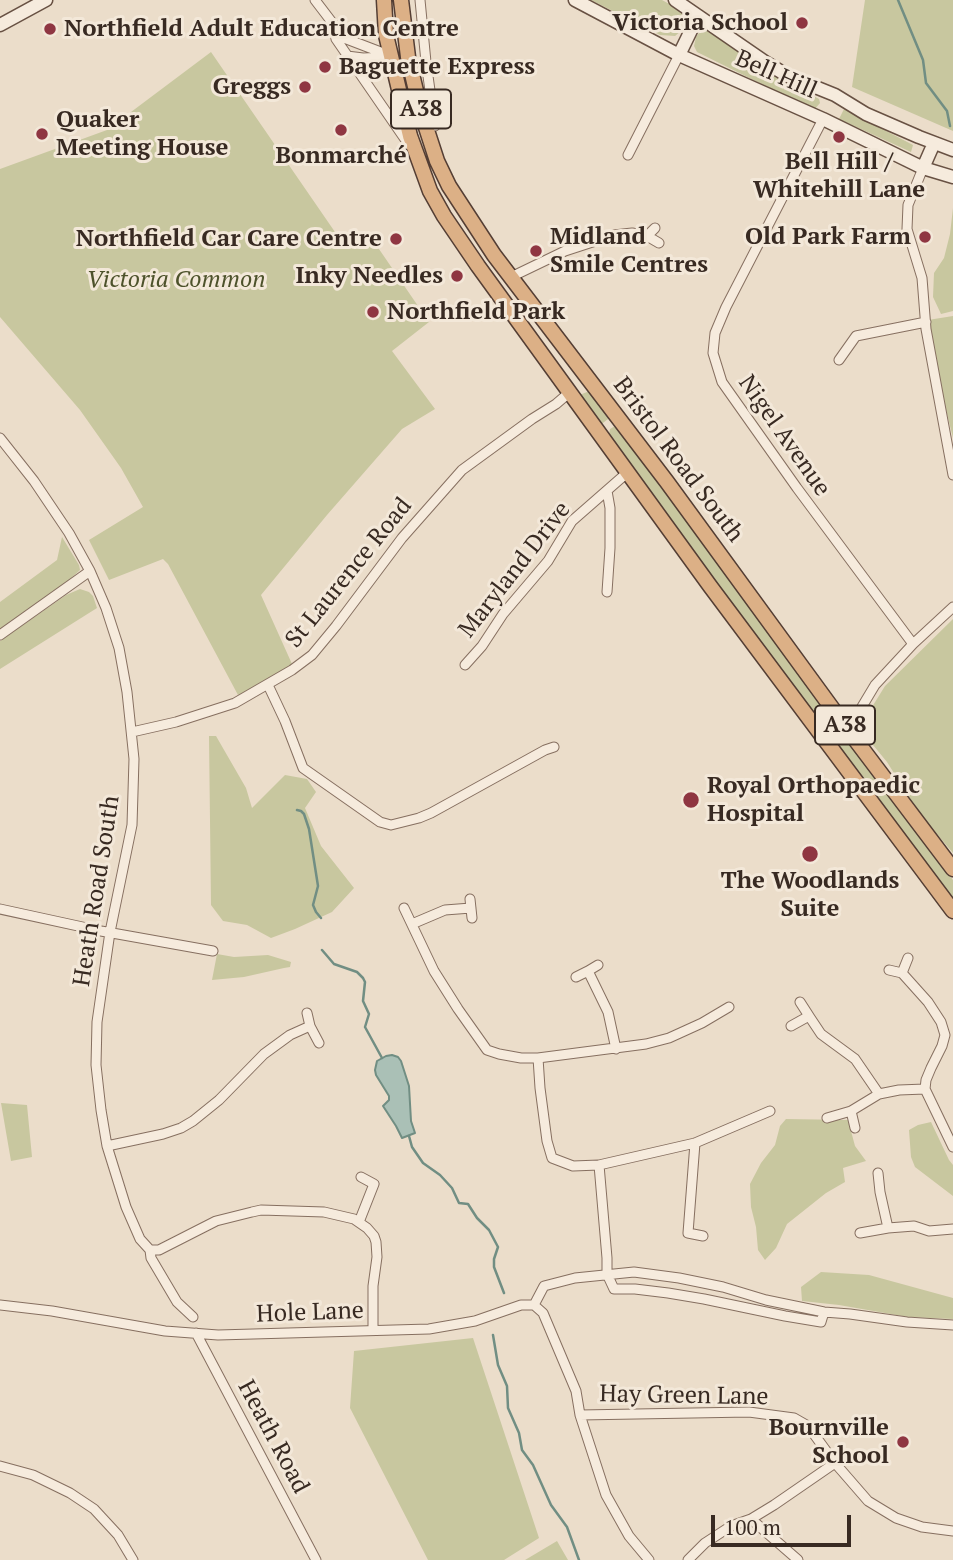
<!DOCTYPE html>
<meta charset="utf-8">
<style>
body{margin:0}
#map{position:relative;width:953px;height:1560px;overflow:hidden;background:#ebddca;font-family:"PT Serif",serif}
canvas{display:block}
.scale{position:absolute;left:711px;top:1515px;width:140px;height:32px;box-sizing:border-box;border:4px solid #382a22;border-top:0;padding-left:9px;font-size:21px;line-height:24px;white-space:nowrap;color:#382a22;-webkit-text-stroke:5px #f3e8d9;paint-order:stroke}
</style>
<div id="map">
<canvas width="953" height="1560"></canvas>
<div class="scale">100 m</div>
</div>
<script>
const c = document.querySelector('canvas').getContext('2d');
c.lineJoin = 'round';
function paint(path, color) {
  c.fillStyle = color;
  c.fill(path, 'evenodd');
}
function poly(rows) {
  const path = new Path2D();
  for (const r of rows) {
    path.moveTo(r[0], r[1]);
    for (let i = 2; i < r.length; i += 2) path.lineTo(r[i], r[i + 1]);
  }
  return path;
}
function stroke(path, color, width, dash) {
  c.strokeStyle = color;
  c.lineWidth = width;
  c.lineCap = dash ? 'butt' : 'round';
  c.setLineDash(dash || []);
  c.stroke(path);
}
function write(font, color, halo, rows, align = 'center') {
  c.font = font + ' "PT Serif",serif';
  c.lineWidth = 6;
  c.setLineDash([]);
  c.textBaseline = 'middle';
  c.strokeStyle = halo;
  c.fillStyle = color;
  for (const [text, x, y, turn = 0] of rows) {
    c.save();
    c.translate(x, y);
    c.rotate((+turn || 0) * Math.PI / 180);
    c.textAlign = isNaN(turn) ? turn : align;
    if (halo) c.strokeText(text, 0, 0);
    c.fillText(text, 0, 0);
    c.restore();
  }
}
paint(poly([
 [591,0,662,0,682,11,681,31,675,36,660,35],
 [865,0,953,0,953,131,852,87],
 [701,30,709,30,775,74,819,99,820,103,814,110,697,52,694,46,696,37],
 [211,52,346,248,368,233,429,322,392,351,435,409,402,429,327,515,261,595,292,664,259,687,238,695,168,564,163,559,109,580,89,540,143,507,121,468,80,410,0,317,0,169,107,130],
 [844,109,913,145,911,152,839,119],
 [953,208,953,311,941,314,933,297,934,273,944,258,950,234],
 [953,316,953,438,926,329,928,320],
 [592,390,612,416,599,426,577,396],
 [615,426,623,429,856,751,953,880,953,904,610,438,609,434,610,429],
 [62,537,79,565,80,570,56,592,0,630,0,602,57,560],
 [80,589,89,592,93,596,97,608,0,669,0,641,66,595],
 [953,619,953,853,919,813,887,762,859,728,885,686],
 [209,736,216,736,246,788,252,808,285,775,307,779,316,792,305,808,321,846,354,888,332,912,295,929,271,938,247,925,223,921,211,905],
 [217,954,234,957,268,955,291,962,290,967,284,968,244,977,212,980],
 [1,1103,27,1105,32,1157,11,1161],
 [786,1119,848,1120,855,1146,866,1161,843,1168,845,1182,826,1193,787,1224,776,1248,765,1260,758,1250,756,1227,751,1207,750,1184,761,1163,775,1145,780,1126],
 [931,1122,949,1160,953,1165,953,1196,915,1167,911,1157,909,1130,918,1125],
 [821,1272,869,1275,953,1298,953,1319,908,1317,839,1305,802,1301,801,1287],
 [473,1338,539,1538,504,1560,428,1560,350,1408,354,1351],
 [557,1541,568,1560,525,1560]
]), '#c8c79f');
const water = poly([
 [392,1055,398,1057,401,1061,409,1086,411,1121,415,1133,402,1138,396,1126,383,1106,389,1100,389,1096,376,1075,375,1070,377,1061,386,1056,392,1055]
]);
paint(water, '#aac0b6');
stroke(water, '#718e83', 2);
stroke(poly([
 [898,0,923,60,926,83,947,111,950,126],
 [297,810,301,811,304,814,309,829,318,886,313,905,316,912,321,918],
 [322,950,334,964,357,972,363,978,365,982,363,1001,369,1014,365,1027,382,1058],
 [409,1136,412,1147,423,1163,440,1175,452,1188,459,1203,468,1204,477,1218,489,1230,498,1247,494,1259,494,1267,504,1293],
 [493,1335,498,1365,507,1386,508,1408,519,1433,522,1450,533,1465,551,1505,567,1527,579,1560]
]), '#718e83', 2.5);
const minor = poly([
 [315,0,344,38,391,56],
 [420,0,426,62,435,126],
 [334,26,336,39,409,145],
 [347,56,363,58,386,57],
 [823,119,726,307,715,333,713,353,722,382,797,488,913,644],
 [628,155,679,55],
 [923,168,908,205,907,229,922,278,926,329,953,475],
 [647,236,655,228],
 [511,277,565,251,614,235,632,233,647,236,659,243],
 [839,360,856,336,926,322],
 [0,438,34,481,69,533,90,571,106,608,119,648,127,692,134,759,132,825,110,932,97,1022,96,1065,101,1110,107,1146,126,1207,140,1239,150,1250,151,1258,177,1302,193,1317],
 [607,592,610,548,610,508,607,491],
 [0,635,90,571],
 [465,665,482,646,503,614,548,561,572,521,628,472],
 [268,685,285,721,303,768,380,822,391,825,419,818,431,813,545,750,554,747],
 [848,730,875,685,913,644,953,607],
 [132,732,176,722,235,703,292,670,312,655,336,626,402,538,462,470,532,419,556,404,570,392],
 [470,899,472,918],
 [404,908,434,971,458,1009,487,1050,499,1054,521,1058,538,1058,540,1088,547,1141,552,1158,573,1166,599,1165,607,1258,607,1274,614,1289,635,1289,668,1293,704,1299,785,1316,821,1322,824,1312],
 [0,909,101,931,213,951],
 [412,924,445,910,471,908],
 [908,958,902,973,928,1002,941,1022,945,1035,942,1046,931,1068,926,1080,925,1089,953,1147],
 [598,965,588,971,608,1012,616,1049],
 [889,970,902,973],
 [576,977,588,971],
 [800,1002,809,1016],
 [307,1013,310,1026,319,1043],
 [791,1026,809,1016,821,1034,855,1059,879,1094],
 [538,1058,646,1044,669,1038,702,1023,729,1007],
 [851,1111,855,1128],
 [827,1118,851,1111,879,1094,899,1090,925,1089],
 [695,1143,688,1233,703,1236],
 [107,1146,163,1134,181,1128,193,1121,219,1100,264,1054,290,1035,310,1026],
 [599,1165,695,1143,770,1111],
 [878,1173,880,1192,888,1228,914,1226,929,1231,953,1229],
 [359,1222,374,1184,361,1177],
 [860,1233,888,1228],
 [150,1250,159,1250,216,1221,252,1212,261,1210,324,1212,354,1219,367,1228,374,1236,376,1242,377,1257,373,1286,373,1330],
 [0,1305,52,1311,165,1331,218,1335,429,1329,475,1321,521,1305,534,1305],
 [534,1305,544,1286,575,1278,634,1272,679,1278,723,1287,766,1300,824,1312,850,1314,907,1322,953,1325],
 [534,1305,543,1313,576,1391,580,1415,606,1495,629,1536,649,1560],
 [196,1333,316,1560],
 [580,1415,749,1412,794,1418,808,1426,835,1463,868,1501,896,1518,922,1527,953,1531],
 [0,1466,33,1475,70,1493,94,1509,118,1535,133,1560],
 [751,1519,798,1560],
 [688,1560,705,1543,731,1526,751,1519,774,1505,835,1463]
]);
const secondary = poly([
 [575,0,679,55,823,119,923,168,953,177],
 [675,0,765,62,788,76,835,95,866,114,919,137,953,150],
 [0,25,46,0],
 [679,55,698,16],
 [923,168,934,143]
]);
const trunk = poly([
 [384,0,386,35,410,136,430,191,444,216,478,266,710,586,953,911],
 [401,0,408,57,421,112,437,161,449,186,494,255,667,482,848,730,953,869]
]);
stroke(minor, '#866f60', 11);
stroke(secondary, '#685143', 15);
stroke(trunk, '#543e34', 17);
stroke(minor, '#f6ebdd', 9);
stroke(secondary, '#f6ebdd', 12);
stroke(trunk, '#dcb086', 14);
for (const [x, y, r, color] of [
 [802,23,7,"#8f3642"],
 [50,29,7,"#8f3642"],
 [325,67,7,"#8f3642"],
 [305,87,7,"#8f3642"],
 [341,130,7,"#8f3642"],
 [42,134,7,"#8f3642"],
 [839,137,7,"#8f3642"],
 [925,237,7,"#8f3642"],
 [396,239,7,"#8f3642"],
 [536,251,7,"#8f3642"],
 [457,276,7,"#8f3642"],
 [373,312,7,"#8f3642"],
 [691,800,9,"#8f3642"],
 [810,854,9,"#8f3642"],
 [903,1442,7,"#8f3642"]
]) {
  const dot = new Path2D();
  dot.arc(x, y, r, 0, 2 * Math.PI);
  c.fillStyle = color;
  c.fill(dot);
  stroke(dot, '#f3e8d9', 2.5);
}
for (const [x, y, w] of [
 [421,109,60],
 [845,725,60]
]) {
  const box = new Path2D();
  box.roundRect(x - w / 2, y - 19.5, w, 39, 5);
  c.fillStyle = '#f3e8d9';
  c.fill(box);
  stroke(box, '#382a22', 2);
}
write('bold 23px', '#382a22', null, [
 ["A38",421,109],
 ["A38",845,725]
]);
write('bold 24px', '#382a22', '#f3e8d9', [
 ["Victoria School",788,23],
 ["Northfield Adult Education Centre",64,29,"left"],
 ["Baguette Express",339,67,"left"],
 ["Greggs",291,87],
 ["Quaker",56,120,"left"],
 ["Meeting House",56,148,"left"],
 ["Bonmarché",341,156,"center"],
 ["Bell Hill /",839,162,"center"],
 ["Whitehill Lane",839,190,"center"],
 ["Midland",550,237,"left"],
 ["Smile Centres",550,265,"left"],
 ["Old Park Farm",911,237],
 ["Northfield Car Care Centre",382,239],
 ["Inky Needles",443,276],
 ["Northfield Park",387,312,"left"],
 ["Royal Orthopaedic",707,786,"left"],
 ["Hospital",707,814,"left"],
 ["The Woodlands",810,881,"center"],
 ["Suite",810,909,"center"],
 ["Bournville",889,1428],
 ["School",889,1456]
], 'right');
write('24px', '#382a22', '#f3e8d9', [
 ["Bell Hill",776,75,24],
 ["Nigel Avenue",784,436,55],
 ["Bristol Road South",678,460,53],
 ["Maryland Drive",515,570,-52],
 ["St Laurence Road",349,573,-51],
 ["Heath Road South",97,891,-81],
 ["Hole Lane",310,1313,-2],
 ["Hay Green Lane",684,1396,1],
 ["Heath Road",273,1437,62]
]);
write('italic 24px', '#4d522b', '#f3e8d9', [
 ["Victoria Common",176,280]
]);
</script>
